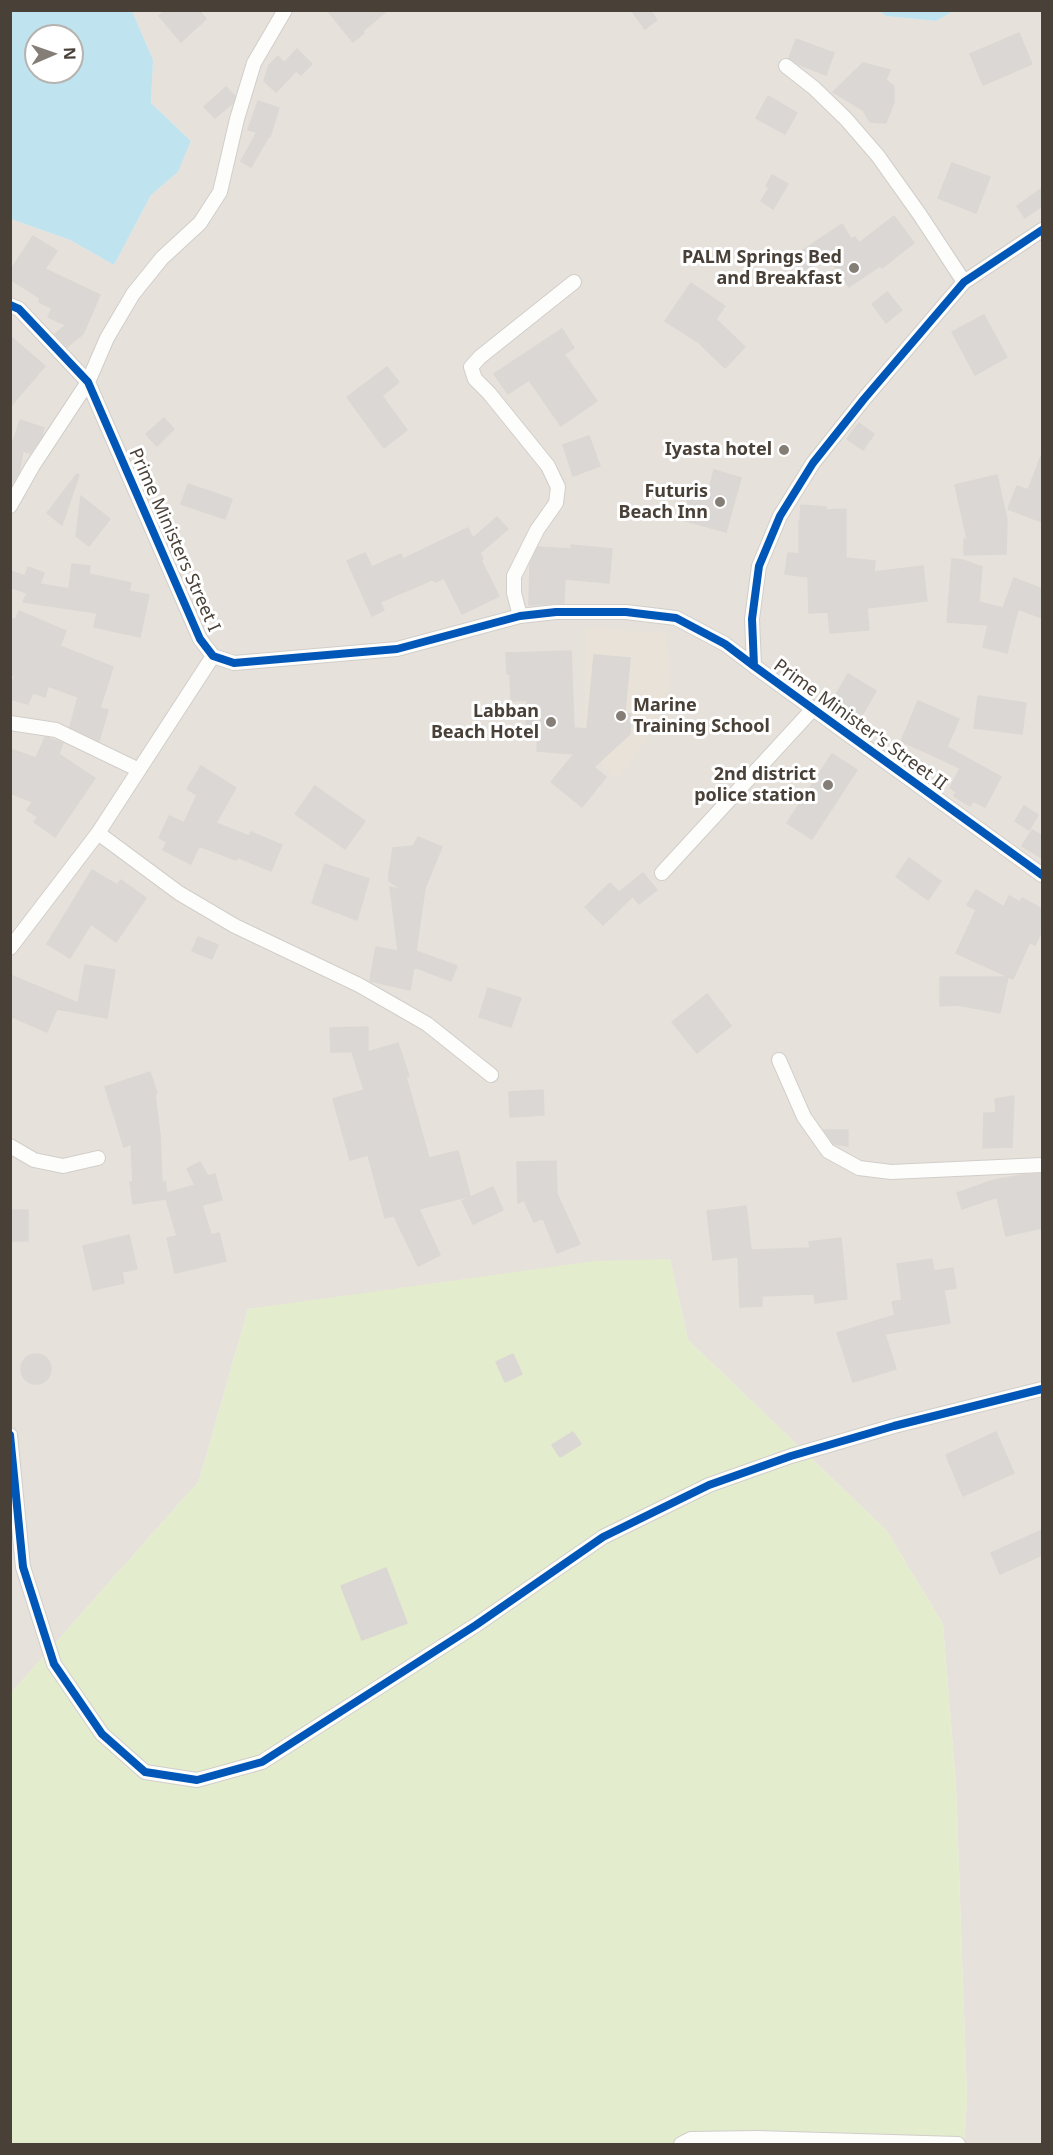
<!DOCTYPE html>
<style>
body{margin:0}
#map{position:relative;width:1053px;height:2155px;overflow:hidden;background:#f3f0ed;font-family:"Noto Sans",sans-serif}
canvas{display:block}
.frame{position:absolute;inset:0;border:12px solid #494038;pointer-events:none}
.north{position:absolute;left:24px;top:24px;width:60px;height:60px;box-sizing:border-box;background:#fff;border:2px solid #b6b3af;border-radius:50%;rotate:88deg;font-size:16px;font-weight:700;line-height:24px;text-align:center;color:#494038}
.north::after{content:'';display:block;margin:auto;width:21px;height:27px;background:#847e77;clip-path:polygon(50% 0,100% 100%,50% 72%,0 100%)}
</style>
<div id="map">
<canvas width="1053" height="2155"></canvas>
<div class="frame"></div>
<div class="north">N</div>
</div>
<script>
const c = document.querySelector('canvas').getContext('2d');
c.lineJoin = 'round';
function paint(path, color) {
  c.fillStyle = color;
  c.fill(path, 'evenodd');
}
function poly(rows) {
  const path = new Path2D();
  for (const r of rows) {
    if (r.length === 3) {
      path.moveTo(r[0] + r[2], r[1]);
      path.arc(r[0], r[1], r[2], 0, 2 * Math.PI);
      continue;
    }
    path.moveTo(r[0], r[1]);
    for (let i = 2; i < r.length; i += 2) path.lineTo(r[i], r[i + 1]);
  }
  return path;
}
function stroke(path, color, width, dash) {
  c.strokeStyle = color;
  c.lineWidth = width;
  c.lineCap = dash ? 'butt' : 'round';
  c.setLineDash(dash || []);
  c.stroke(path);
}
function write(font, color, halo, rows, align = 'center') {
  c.font = font + ' "Noto Sans",sans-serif';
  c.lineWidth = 6;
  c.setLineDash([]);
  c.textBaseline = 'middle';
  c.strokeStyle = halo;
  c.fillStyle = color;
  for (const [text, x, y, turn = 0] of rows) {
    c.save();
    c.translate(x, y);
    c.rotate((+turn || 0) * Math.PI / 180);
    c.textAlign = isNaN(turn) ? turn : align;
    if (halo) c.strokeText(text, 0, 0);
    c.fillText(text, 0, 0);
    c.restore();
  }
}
paint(poly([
 [880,10,886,16,936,21,954,11,1042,11,1042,2144,964,2144,967,2099,956,1785,943,1624,886,1530,688,1340,670,1259,248,1309,199,1481,11,1693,11,219,70,240,114,265,151,195,178,172,191,141,151,103,153,60,132,11]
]), '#e7e1db');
paint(poly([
 [586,628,667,633,669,692,646,740,617,780,584,748]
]), '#e9e2d9');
paint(poly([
 [670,1259,688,1340,886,1530,943,1624,956,1785,967,2099,964,2144,11,2144,11,1693,199,1481,248,1309,595,1261]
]), '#e4ecce');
paint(poly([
 [11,10,132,11,153,60,151,103,191,141,178,172,151,195,114,265,70,240,11,219],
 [36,36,72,36,72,72,36,72],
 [880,11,954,11,936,21,886,16]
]), '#bfe3ef');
const building = poly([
 [165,10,199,10,206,19,181,42,159,16,165,10],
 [327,10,388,10,363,31,364,33,353,42,327,10],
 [631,10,650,10,657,20,645,29,631,10],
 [1019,33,1032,64,983,85,970,54,1019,33],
 [796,39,834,53,826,75,800,65,789,58,796,39],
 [297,49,312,64,301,75,296,71,276,92,264,81,269,65,278,56,284,63,297,49],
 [863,63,890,70,886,80,894,86,894,102,886,123,870,122,863,110,833,92,863,63],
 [226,87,235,96,233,103,215,118,204,107,226,87],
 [768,96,797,113,785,134,756,118,768,96],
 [258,101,279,108,270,137,269,136,251,167,241,161,257,132,248,130,258,101],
 [952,163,990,177,976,213,938,198,952,163],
 [772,175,788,184,773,209,761,201,769,188,766,186,772,175],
 [1042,188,1042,206,1025,218,1017,206,1042,188],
 [894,216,914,243,882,268,880,266,849,287,827,256,801,273,791,258,842,224,851,239,855,237,859,243,894,216],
 [33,236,57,251,45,269,100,295,83,334,67,347,55,334,66,325,48,317,52,308,39,302,40,298,10,279,10,271,33,236],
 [691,283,725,306,716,319,745,347,725,368,698,342,665,321,691,283],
 [887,292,902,310,886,323,872,304,887,292],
 [984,315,1007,357,975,375,952,332,984,315],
 [562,329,574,348,564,354,597,401,561,426,529,380,508,394,494,374,562,329],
 [10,336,45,366,10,407,10,336],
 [387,367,399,382,382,396,407,430,384,448,347,397,387,367],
 [164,418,174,429,157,446,146,434,164,418],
 [20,420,44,428,42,436,30,453,23,451,19,472,12,483,10,483,10,451,20,420],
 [859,423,874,434,863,450,847,439,859,423],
 [589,436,600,466,573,476,563,445,589,436],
 [1041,456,1042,456,1042,522,1008,509,1017,486,1028,490,1041,456],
 [714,470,741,478,726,532,682,520,691,489,708,494,714,470],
 [77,474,79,475,62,525,47,513,77,474],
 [997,475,1007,520,1006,554,964,555,964,539,967,539,955,485,997,475],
 [188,484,232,499,225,519,181,504,188,484],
 [81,496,110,519,89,546,76,536,81,496],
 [801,505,826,507,826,510,846,509,846,558,875,561,874,572,923,566,927,601,867,608,869,630,830,633,828,612,809,613,808,577,785,574,788,553,799,554,799,521,800,521,801,505],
 [497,517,508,529,480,553,483,559,481,560,499,596,462,614,444,578,435,582,434,579,380,602,384,610,372,616,347,561,365,553,372,567,401,554,403,559,468,528,473,538,497,517],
 [571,545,612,549,609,583,565,579,564,603,529,605,530,564,538,547,571,549,571,545],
 [952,559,963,560,982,567,979,602,1003,608,1014,578,1042,589,1042,618,1018,609,1007,653,983,647,988,625,947,622,952,559],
 [72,564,90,566,89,574,131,583,129,591,149,595,140,637,94,627,97,613,23,602,27,593,10,587,10,571,25,576,28,567,44,573,40,584,69,589,72,564],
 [19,611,66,631,60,646,113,667,100,708,108,710,99,741,70,727,78,697,48,686,45,697,33,693,28,704,10,699,10,687,15,676,10,674,10,617,15,620,19,611],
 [571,651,574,728,587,729,594,655,630,658,625,713,631,714,630,734,594,767,606,777,582,807,551,782,574,754,537,751,538,729,526,728,527,700,511,701,510,674,507,674,506,653,571,651],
 [848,674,876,691,858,722,830,705,848,674],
 [978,696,1026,703,1022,734,974,728,978,696],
 [918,701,959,719,947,747,1001,777,985,807,973,801,970,806,954,796,956,792,950,788,960,768,901,741,918,701],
 [45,737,63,743,59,754,95,778,55,837,34,822,38,817,27,810,33,802,10,793,10,749,36,758,45,737],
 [832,754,857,770,812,839,787,823,832,754],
 [201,766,236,788,216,823,249,836,251,832,282,845,271,871,237,857,236,860,199,846,191,864,163,850,167,842,159,838,169,816,184,823,197,795,187,789,201,766],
 [315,786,365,821,345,849,295,814,315,786],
 [1024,806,1038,815,1029,830,1015,821,1024,806],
 [1032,830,1042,836,1042,858,1022,846,1032,830],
 [418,837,442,847,425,888,416,951,457,966,451,981,414,967,410,990,370,981,376,947,398,951,390,887,402,890,389,881,389,874,393,848,413,846,418,837],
 [909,858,941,881,928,900,896,877,909,858],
 [325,864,369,879,357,920,312,903,325,864],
 [92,870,117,885,121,880,146,898,116,942,91,924,70,958,47,944,92,870],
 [643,873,657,890,639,904,633,896,603,925,585,907,610,883,619,892,643,873],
 [976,890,1004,907,1009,896,1020,902,1022,898,1042,909,1042,931,1035,945,1030,942,1013,979,956,953,976,910,967,905,976,890],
 [198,937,218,945,212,959,192,951,198,937],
 [85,965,115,970,107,1018,57,1009,47,1032,10,1016,10,975,78,1003,85,965],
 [940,977,1008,977,1000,1013,958,1005,940,1006,940,977],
 [488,988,521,998,511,1027,479,1017,488,988],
 [707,994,731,1026,697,1053,672,1022,707,994],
 [368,1027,368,1052,398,1043,409,1076,406,1077,429,1158,458,1151,470,1196,419,1209,440,1255,418,1266,394,1216,385,1218,368,1155,350,1160,333,1099,364,1090,352,1052,331,1052,330,1028,368,1027],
 [150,1072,157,1093,155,1094,160,1135,162,1183,165,1181,167,1193,195,1185,187,1169,200,1162,208,1176,215,1174,222,1200,202,1205,211,1235,219,1233,226,1261,175,1273,167,1238,177,1236,166,1199,133,1204,130,1182,133,1182,131,1144,124,1147,105,1087,150,1072],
 [543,1090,544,1115,510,1117,509,1092,543,1090],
 [1014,1096,1012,1147,983,1148,984,1113,996,1113,995,1099,1014,1096],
 [824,1130,848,1130,848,1146,834,1144,824,1130],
 [556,1161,557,1194,580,1244,557,1253,543,1218,534,1222,524,1200,518,1203,517,1162,556,1161],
 [1042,1174,1042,1228,1006,1236,997,1197,962,1209,957,1193,994,1180,1022,1175,1042,1174],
 [493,1187,503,1210,473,1224,462,1201,493,1187],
 [746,1206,751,1250,810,1248,809,1242,841,1238,847,1299,815,1303,814,1294,762,1296,762,1306,740,1307,738,1257,713,1260,707,1211,746,1206],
 [10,1210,28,1210,28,1241,10,1241,10,1210],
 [129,1235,137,1269,122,1272,124,1283,93,1290,83,1246,129,1235],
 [932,1259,934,1271,953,1268,956,1288,944,1290,950,1323,885,1334,896,1369,853,1382,837,1333,895,1315,892,1302,902,1300,897,1264,932,1259],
 [36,1369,15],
 [513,1354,522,1374,505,1382,496,1362,513,1354],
 [573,1432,581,1444,560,1457,552,1445,573,1432],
 [996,1432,1014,1473,963,1496,946,1455,996,1432],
 [1042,1530,1042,1555,1000,1574,991,1553,1042,1530],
 [386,1568,407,1623,362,1640,341,1586,386,1568]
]);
paint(building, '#dbd7d4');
stroke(building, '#dbd7d3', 1.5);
const street = poly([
 [786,66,814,88,846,119,878,156,920,215,964,282],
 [1042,230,964,282,864,399,813,463,780,516,759,566,752,619,754,666,1042,875],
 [10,305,19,309,88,382,200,639,213,656,234,663,397,649,520,616,556,612,626,612,676,618,725,644,754,666],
 [10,506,32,467,88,382,107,338,133,294,162,258,200,223,220,192,237,119,254,63,285,10],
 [520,616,514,593,514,576,537,530,556,503,558,487,548,466,489,393,475,379,471,367,480,357,574,282],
 [10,723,56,730,139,770],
 [98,833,179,893,235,926,359,985,427,1024,491,1075],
 [662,873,812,710],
 [10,948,98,833,213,656],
 [779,1060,804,1117,828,1151,859,1168,891,1172,1042,1165],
 [10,1146,34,1160,63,1166,98,1158],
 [10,1435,23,1567,54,1664,102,1734,145,1772,197,1780,262,1762,476,1625,603,1537,709,1485,791,1456,894,1426,1042,1389],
 [681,2144,691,2139,757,2138,958,2144]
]);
stroke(street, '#d1ceca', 16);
stroke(street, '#fdfdfc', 14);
stroke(poly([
 [1042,230,964,282,864,399,813,463,780,516,759,566,752,619,754,666,1042,875],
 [10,305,19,309,88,382,200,639,213,656,234,663,397,649,520,616,556,612,626,612,676,618,725,644,754,666],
 [10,1435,23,1567,54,1664,102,1734,145,1772,197,1780,262,1762,476,1625,603,1537,709,1485,791,1456,894,1426,1042,1389]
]), '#0057b8', 8);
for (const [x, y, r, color] of [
 [854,268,6,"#847e77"],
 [784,450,6,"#847e77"],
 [720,502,6,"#847e77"],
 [621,716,6,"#847e77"],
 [551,722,6,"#847e77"],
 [828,785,6,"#847e77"]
]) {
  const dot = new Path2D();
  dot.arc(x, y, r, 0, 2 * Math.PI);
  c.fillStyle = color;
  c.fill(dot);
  stroke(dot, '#fff', 2);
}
write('bold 18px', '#494038', '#fff', [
 ["PALM Springs Bed",842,258],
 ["and Breakfast",842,279],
 ["Iyasta hotel",772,450],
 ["Futuris",708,492],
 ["Beach Inn",708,513],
 ["Marine",633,706,"left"],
 ["Training School",633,727,"left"],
 ["Labban",539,712],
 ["Beach Hotel",539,733],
 ["2nd district",816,775],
 ["police station",816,796]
], 'right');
write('18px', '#494038', '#fff', [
 ["Prime Ministers Street I",174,540,66],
 ["Prime Minister's Street II",860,725,36]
]);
</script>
